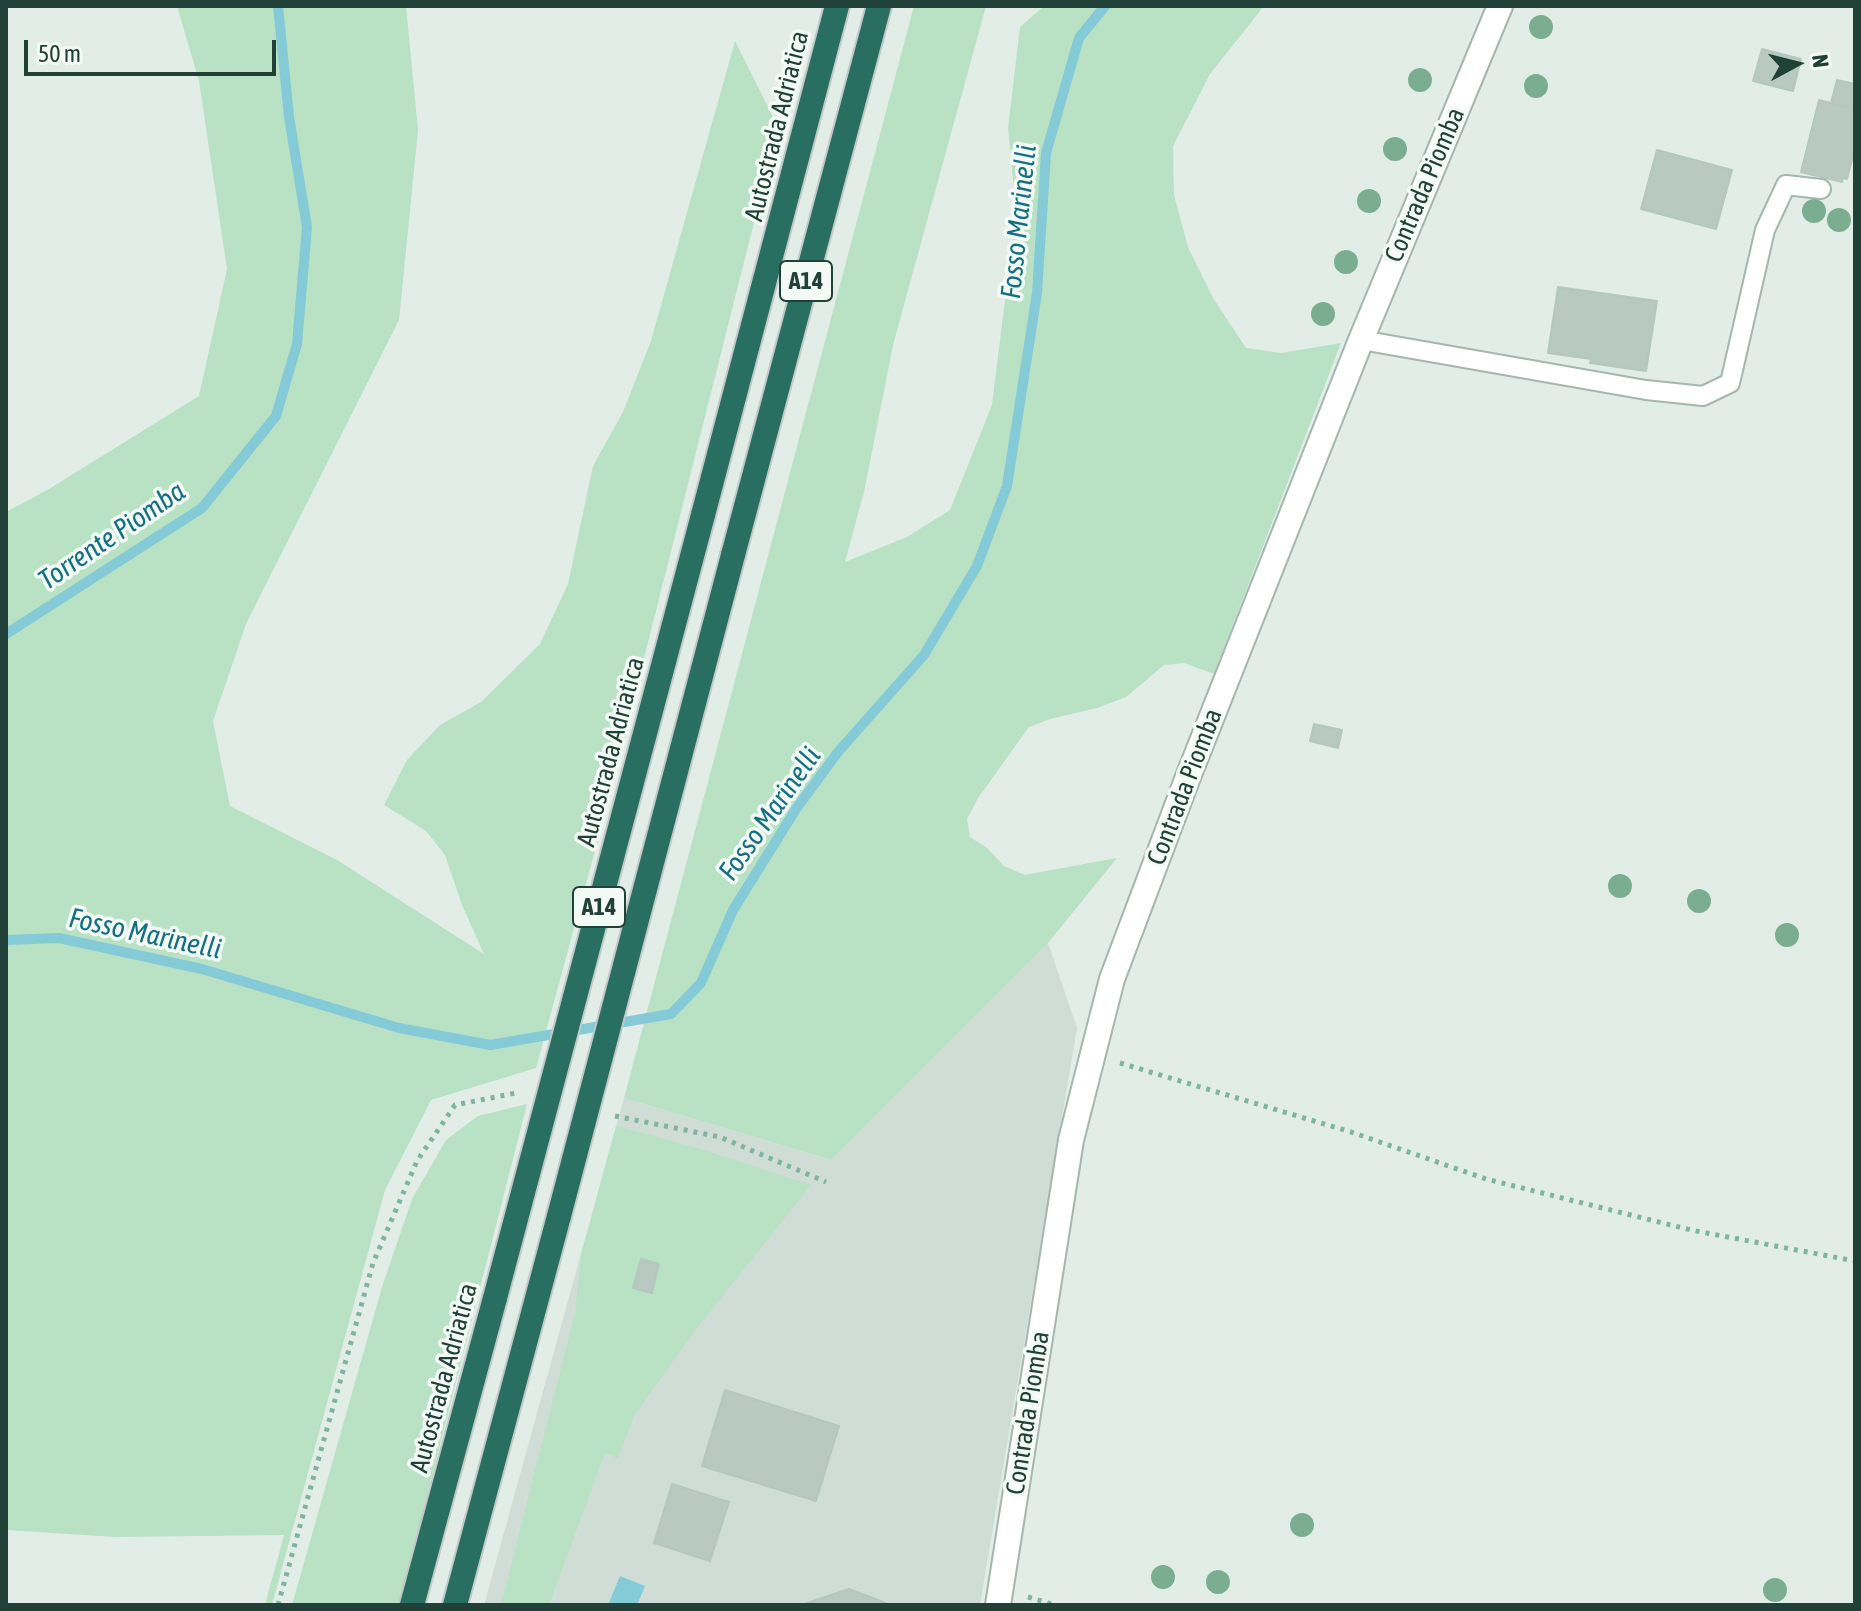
<!DOCTYPE html>
<style>
body{margin:0}
#map{position:relative;width:1861px;height:1611px;overflow:hidden;background:#e2ede8;font-family:"Asap Condensed",sans-serif}
canvas{display:block}
.frame{position:absolute;inset:0;border:8px solid #204038;pointer-events:none}
.north{position:absolute;left:1757px;top:24px;width:80px;height:80px;-webkit-text-stroke:6px #f3faf6;paint-order:stroke;rotate:83deg;font-size:22px;font-weight:700;line-height:32px;text-align:center;color:#204038}
.north::after{content:'';display:block;margin:auto;width:28px;height:36px;background:#204038;clip-path:polygon(50% 0,100% 100%,50% 72%,0 100%)}
.scale{position:absolute;left:24px;top:40px;width:252px;height:36px;box-sizing:border-box;border:4px solid #204038;border-top:0;padding-left:10px;font-size:24px;line-height:28px;white-space:nowrap;color:#204038;-webkit-text-stroke:6px #f3faf6;paint-order:stroke}
</style>
<div id="map">
<canvas width="1861" height="1611"></canvas>
<div class="frame"></div>
<div class="north">N</div>
<div class="scale">50 m</div>
</div>
<script>
const c = document.querySelector('canvas').getContext('2d');
c.lineJoin = 'round';
function paint(path, color) {
  c.fillStyle = color;
  c.fill(path, 'evenodd');
}
function poly(rows) {
  const path = new Path2D();
  for (const r of rows) {
    path.moveTo(r[0], r[1]);
    for (let i = 2; i < r.length; i += 2) path.lineTo(r[i], r[i + 1]);
  }
  return path;
}
function stroke(path, color, width, dash) {
  c.strokeStyle = color;
  c.lineWidth = width;
  c.lineCap = dash ? 'butt' : 'round';
  c.setLineDash(dash || []);
  c.stroke(path);
}
function write(font, color, halo, rows, align = 'center') {
  c.font = font + ' "Asap Condensed",sans-serif';
  c.lineWidth = 7;
  c.setLineDash([]);
  c.textBaseline = 'middle';
  c.strokeStyle = halo;
  c.fillStyle = color;
  for (const [text, x, y, turn = 0] of rows) {
    c.save();
    c.translate(x, y);
    c.rotate((+turn || 0) * Math.PI / 180);
    c.textAlign = isNaN(turn) ? turn : align;
    if (halo) c.strokeText(text, 0, 0);
    c.fillText(text, 0, 0);
    c.restore();
  }
}
paint(poly([
 [1048,943,1077,1028,980,1605,484,1605,624,1098,832,1160]
]), '#d0ddd7');
paint(poly([
 [177,6,406,6,418,130,399,320,246,624,213,721,230,806,337,860,484,954,462,905,445,855,426,831,384,805,407,760,440,725,481,702,540,644,568,584,593,466,623,412,651,341,735,41,778,127,602,825,536,1068,431,1100,385,1190,272,1605,265,1605,284,1535,116,1537,6,1530,6,512,49,489,199,396,227,269,199,81],
 [914,6,986,6,893,345,864,492,845,562,907,537,950,510,992,405,1016,212,1008,128,1020,27,1044,6,1264,6,1210,74,1173,146,1174,195,1188,247,1213,298,1246,348,1281,353,1341,343,1214,674,1184,663,1164,665,1126,697,1097,708,1050,719,1029,727,978,798,967,819,970,837,987,848,1004,866,1025,875,1117,858,1048,943,832,1160,624,1098],
 [527,1104,399,1605,292,1605,382,1287,412,1199,446,1140,478,1116],
 [616,1126,701,1149,811,1185,690,1337,634,1416,618,1458,605,1453,549,1605,501,1605,575,1313,581,1255]
]), '#b9e1c4');
paint(poly([
 [620,1576,645,1586,637,1605,608,1605]
]), '#85cad7');
stroke(poly([
 [6,634,202,508,276,416,297,344,307,227,289,117,278,6],
 [6,940,59,938,202,969,399,1028,490,1045,671,1014,701,983,733,910,796,809,838,752,924,655,977,566,1007,486,1037,293,1046,153,1079,38,1105,6]
]), '#85cad7', 10);
const building = poly([
 [1762,49,1801,59,1793,91,1753,81,1762,49],
 [1837,80,1855,84,1855,109,1831,103,1837,80],
 [1819,100,1855,109,1855,148,1847,179,1843,178,1842,182,1801,172,1819,100],
 [1657,150,1732,170,1716,229,1641,209,1657,150],
 [1558,287,1657,301,1646,371,1590,363,1591,359,1548,353,1558,287],
 [1314,724,1342,730,1338,748,1310,741,1314,724],
 [641,1259,659,1264,652,1293,633,1288,641,1259],
 [725,1390,839,1426,816,1501,702,1466,725,1390],
 [672,1484,729,1502,710,1561,654,1543,672,1484],
 [849,1589,891,1605,801,1605,849,1589]
]);
paint(building, '#b7c9c1');
stroke(building, '#b4c8bf', 2);
const lane = poly([
 [1361,340,1646,390,1703,396,1730,383,1765,230,1786,185,1821,189]
]);
const street = poly([
 [998,1605,1071,1140,1112,979,1188,777,1361,340,1500,6]
]);
const highway = poly([
 [703,515,837,6],
 [733,555,879,6],
 [412,1605,495,1298],
 [455,1605,559,1216]
]);
stroke(lane, '#a4b6b0', 22);
stroke(street, '#a4b6b0', 28);
stroke(highway, '#c1cac7', 28);
stroke(poly([
 [1120,1063,1351,1132,1486,1179,1691,1230,1855,1261],
 [615,1116,720,1137,826,1182],
 [1028,1597,1055,1605],
 [278,1605,373,1263,417,1161,455,1105,516,1093]
]), '#7fb4a4', 5, [4, 6]);
stroke(lane, '#fff', 18);
stroke(street, '#fff', 24);
stroke(highway, '#296f61', 24);
const highwayBridge = poly([
 [559,1216,733,555],
 [495,1298,703,515]
]);
stroke(highwayBridge, '#c1cac7', 28, []);
stroke(highwayBridge, '#296f61', 24);
c.fillStyle = '#7bae90';
for (const [x, y] of [
 [1541,27],
 [1420,80],
 [1536,86],
 [1395,149],
 [1369,201],
 [1814,211],
 [1839,220],
 [1346,262],
 [1323,314],
 [1620,886],
 [1699,901],
 [1787,935],
 [1302,1525],
 [1163,1577],
 [1218,1582],
 [1775,1590]
]) {
  c.beginPath();
  c.arc(x, y, 12, 0, 2 * Math.PI);
  c.fill();
}
for (const [x, y, w] of [
 [806,281,52],
 [599,907,52]
]) {
  const box = new Path2D();
  box.roundRect(x - w / 2, y - 20, w, 40, 6);
  c.fillStyle = '#f3faf6';
  c.fill(box);
  stroke(box, '#204038', 2);
}
write('bold 24px', '#204038', null, [
 ["A14",806,281],
 ["A14",599,907]
]);
write('26px', '#204038', '#f3faf6', [
 ["Autostrada Adriatica",777,126,-76],
 ["Contrada Piomba",1425,185,-67],
 ["Autostrada Adriatica",611,752,-75],
 ["Contrada Piomba",1185,787,-69],
 ["Autostrada Adriatica",444,1378,-75],
 ["Contrada Piomba",1028,1413,-81]
]);
write('italic 28px', '#146f82', '#f3faf6', [
 ["Fosso Marinelli",1019,222,-84],
 ["Torrente Piomba",112,536,-34],
 ["Fosso Marinelli",770,814,-55],
 ["Fosso Marinelli",145,934,12]
]);
</script>
